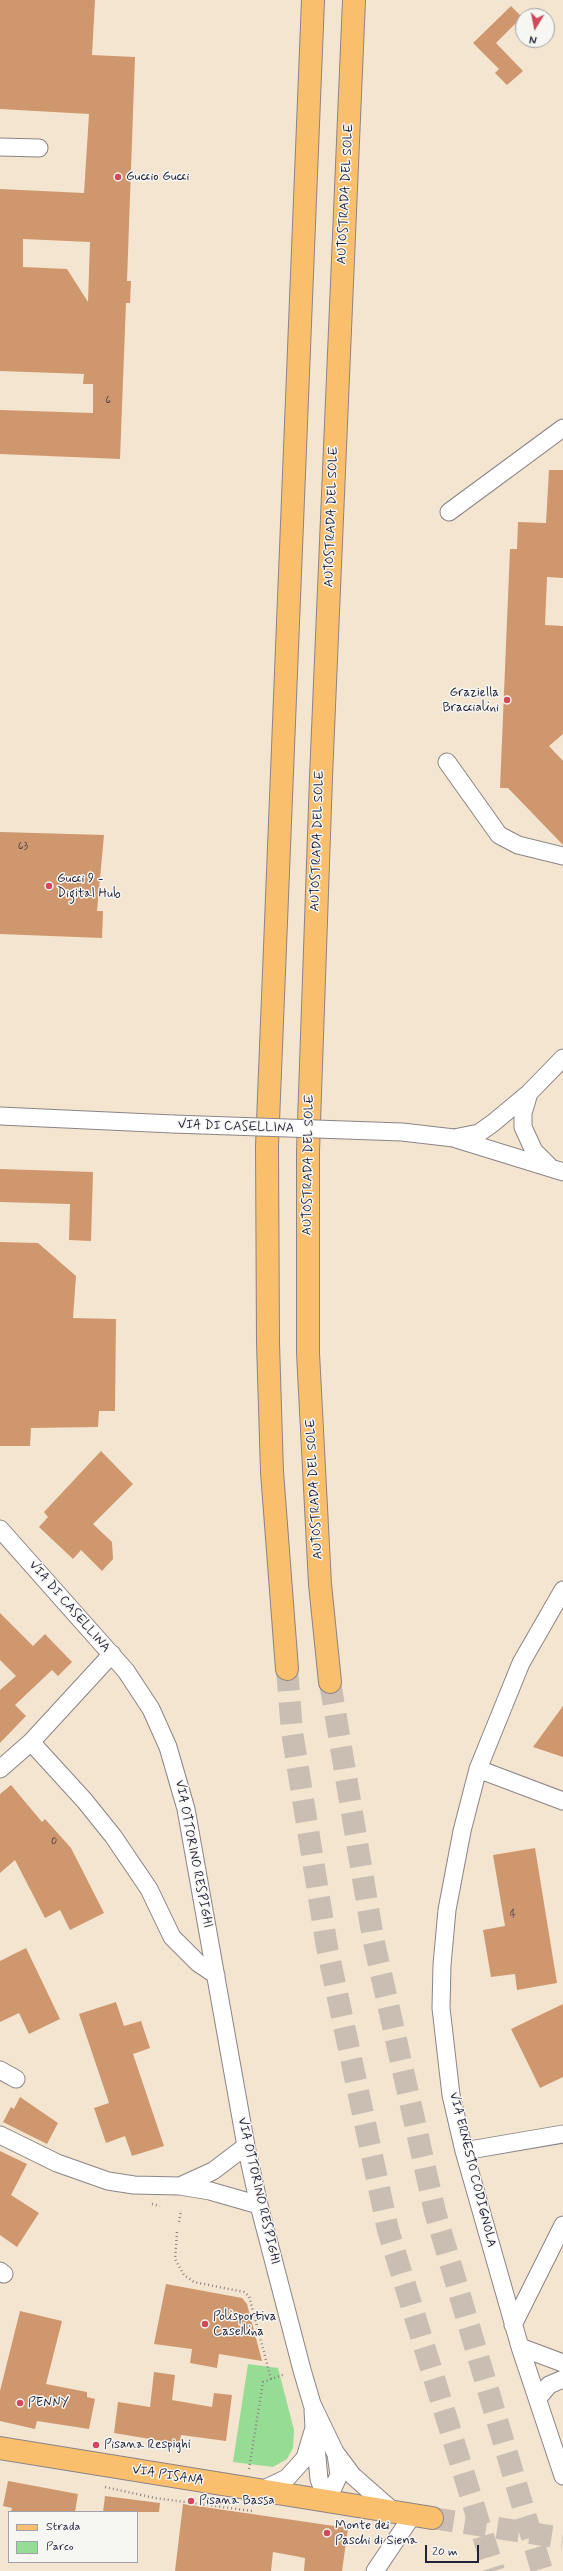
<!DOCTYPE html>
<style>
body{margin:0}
#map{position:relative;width:563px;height:2571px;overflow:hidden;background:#f4e5d1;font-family:Mynerve,sans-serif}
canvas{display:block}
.legend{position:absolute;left:8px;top:2511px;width:130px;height:52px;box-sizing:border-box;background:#f6f6f2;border:1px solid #a1a1a9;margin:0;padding:5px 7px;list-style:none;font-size:12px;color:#22223b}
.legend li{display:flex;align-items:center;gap:8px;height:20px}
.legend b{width:20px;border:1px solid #a1a1a9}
.north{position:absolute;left:515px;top:8px;width:40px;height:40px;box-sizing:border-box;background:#f6f6f2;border:1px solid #a1a1a9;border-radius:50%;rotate:190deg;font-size:11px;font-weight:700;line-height:16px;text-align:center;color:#22223b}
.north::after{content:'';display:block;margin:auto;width:14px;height:18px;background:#d1495b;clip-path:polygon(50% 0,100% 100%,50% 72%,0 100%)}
.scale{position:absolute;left:425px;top:2545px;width:54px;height:18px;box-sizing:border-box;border:2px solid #22223b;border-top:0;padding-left:5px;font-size:12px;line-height:14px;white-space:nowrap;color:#22223b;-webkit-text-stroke:3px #f6f6f2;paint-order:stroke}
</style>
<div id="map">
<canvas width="563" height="2571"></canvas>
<ul class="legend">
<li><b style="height:5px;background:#f9bf6c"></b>Strada</li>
<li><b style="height:11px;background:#97dc95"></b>Parco</li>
</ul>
<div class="north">N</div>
<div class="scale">20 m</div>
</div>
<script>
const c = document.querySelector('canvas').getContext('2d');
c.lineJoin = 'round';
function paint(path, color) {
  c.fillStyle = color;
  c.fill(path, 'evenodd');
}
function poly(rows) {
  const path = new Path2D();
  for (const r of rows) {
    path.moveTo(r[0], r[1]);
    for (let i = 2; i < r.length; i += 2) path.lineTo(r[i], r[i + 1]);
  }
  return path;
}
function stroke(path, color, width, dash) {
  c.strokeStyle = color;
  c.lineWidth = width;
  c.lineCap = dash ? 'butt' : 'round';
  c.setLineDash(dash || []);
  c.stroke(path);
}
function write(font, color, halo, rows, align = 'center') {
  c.font = font + ' Mynerve,sans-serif';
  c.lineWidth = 3;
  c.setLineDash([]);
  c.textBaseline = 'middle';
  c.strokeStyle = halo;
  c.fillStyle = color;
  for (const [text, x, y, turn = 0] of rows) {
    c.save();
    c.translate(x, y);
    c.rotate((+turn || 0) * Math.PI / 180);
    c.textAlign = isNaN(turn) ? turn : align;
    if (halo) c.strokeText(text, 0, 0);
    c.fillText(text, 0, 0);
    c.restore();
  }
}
paint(poly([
 [248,2364,278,2368,294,2430,293,2448,287,2459,273,2467,233,2462]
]), '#97dc95');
paint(poly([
 [0,0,95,0,92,55,135,57,127,281,131,281,130,303,126,303,120,459,0,454,0,410,93,413,93,384,83,384,84,374,0,371,0,189,84,193,89,114,0,109],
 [23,239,90,242,88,302,67,269,23,267],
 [511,6,522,17,496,43,523,71,507,85,495,73,499,69,473,43],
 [549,470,563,470,563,578,547,577,545,625,563,626,563,734,549,746,563,761,563,845,508,788,500,788,510,549,517,549,518,522,546,523],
 [0,832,104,835,97,911,103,911,102,938,0,934],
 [0,1169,93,1172,91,1241,69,1240,70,1204,0,1202],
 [0,1242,38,1243,76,1276,73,1318,116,1319,115,1411,99,1411,98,1427,31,1428,30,1446,0,1446],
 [101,1451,133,1484,93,1524,112,1542,113,1559,102,1571,81,1550,73,1559,39,1527,48,1517,44,1512],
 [0,1613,33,1646,45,1634,72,1662,58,1676,52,1670,15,1705,26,1716,0,1743,0,1690,16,1676,0,1660],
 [563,1706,563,1757,533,1747],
 [11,1785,42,1822,45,1819,71,1848,104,1913,70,1930,60,1910,45,1918,15,1860,0,1873,0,1794],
 [535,1848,557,1983,517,1990,515,1974,491,1977,483,1930,505,1926,493,1855],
 [26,1948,60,2019,29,2034,19,2013,0,2022,0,1961],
 [116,2002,124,2026,141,2021,150,2048,133,2054,164,2146,132,2156,125,2136,106,2143,94,2108,109,2103,79,2014],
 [563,2004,563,2077,540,2088,511,2029],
 [20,2097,58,2123,47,2144,3,2122,11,2107,14,2109],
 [0,2151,27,2164,11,2195,39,2213,17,2247,0,2235],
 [166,2284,242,2298,247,2304,262,2361,219,2354,217,2368,190,2363,192,2349,154,2344],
 [20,2311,62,2321,46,2384,87,2392,87,2397,95,2399,89,2429,37,2421,35,2429,0,2421,0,2391],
 [154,2372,175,2375,172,2400,212,2407,214,2393,232,2395,226,2441,181,2435,180,2444,114,2433,118,2402,150,2407],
 [8,2481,78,2494,75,2512,11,2512,12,2508,3,2506],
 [105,2496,160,2503,159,2512,103,2512],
 [183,2504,348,2528,342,2571,304,2571,305,2558,273,2552,271,2571,175,2571]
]), '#cf976e');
stroke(poly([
 [432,2518,563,2538]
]), '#cabeb3', 22, [22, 11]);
stroke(poly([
 [287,1669,292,1732,327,1947,388,2230,494,2571],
 [330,1682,373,1938,435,2212,542,2571]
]), '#cabeb3', 22, [22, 11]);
const minor = poly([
 [0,147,39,148],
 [449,512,563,428],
 [447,762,499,835,518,845,563,856],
 [529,1093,523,1113,523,1127,534,1151,549,1166],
 [0,1116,173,1124],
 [454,1138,479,1133,493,1123,529,1093,563,1058],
 [456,1139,563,1172],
 [0,1529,126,1671,151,1709,168,1747,186,1809,246,2146,259,2205,302,2370,312,2404,335,2452,353,2476,394,2512],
 [563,1590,521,1663,478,1769,462,1831,447,1910,442,1965,441,2008,451,2095,464,2151,520,2347,563,2476],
 [31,1742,84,1800,113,1836,149,1889,172,1937,198,1963,216,1975],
 [0,1769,31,1742,112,1654],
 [478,1769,563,1801],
 [0,2070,16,2079],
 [0,2135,57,2163,108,2181,134,2185,180,2186,210,2191,259,2205],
 [464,2151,563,2134],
 [180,2186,213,2171,246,2146],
 [0,2271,4,2274],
 [513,2325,563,2225],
 [520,2347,563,2363],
 [538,2398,549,2385,563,2379],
 [315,2436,319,2479,327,2501],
 [260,2491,287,2478,305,2458,314,2428,313,2410],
 [327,2501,339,2475,336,2454],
 [375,2571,412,2516]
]);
const major = poly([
 [0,2448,432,2518]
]);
const highway = poly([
 [287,1669,272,1472,268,1343,267,1146,313,0],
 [330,1682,320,1584,308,1353,308,1151,321,777,354,0]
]);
stroke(minor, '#8b8486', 19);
stroke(major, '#8b8486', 24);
stroke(highway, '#8b8486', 24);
stroke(poly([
 [152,2204,160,2206],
 [179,2222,181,2210],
 [177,2232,175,2259,184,2275,194,2282,244,2292,249,2296,271,2379],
 [249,2469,263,2382,285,2374],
 [105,2487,155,2498,252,2511]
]), '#8b8486', 2.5, [1, 3]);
stroke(minor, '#fff', 17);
stroke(major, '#f9bf6c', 22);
stroke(highway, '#f9bf6c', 22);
const minorBridge = poly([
 [173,1124,402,1132,454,1138]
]);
stroke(minorBridge, '#8b8486', 19, []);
stroke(minorBridge, '#fff', 17);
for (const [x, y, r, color] of [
 [118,177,4,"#d1495b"],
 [507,700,4,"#d1495b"],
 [49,886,4,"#d1495b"],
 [205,2324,4,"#d1495b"],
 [20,2403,4,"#d1495b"],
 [96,2445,4,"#d1495b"],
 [191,2501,4,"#d1495b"],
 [327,2533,4,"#d1495b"]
]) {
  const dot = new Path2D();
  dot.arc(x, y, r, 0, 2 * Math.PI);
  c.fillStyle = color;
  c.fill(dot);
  stroke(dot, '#f6f6f2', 1.5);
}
write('11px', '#4d3f48', null, [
 ["6",108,401],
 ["63",23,847],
 ["0",54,1842],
 ["4",513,1915]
]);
write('13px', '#22223b', '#f6f6f2', [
 ["Guccio Gucci",126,177],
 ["Graziella",499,693,"right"],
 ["Braccialini",499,708,"right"],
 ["Gucci 9 -",57,879],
 ["Digital Hub",57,894],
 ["Polisportiva",213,2317],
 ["Casellina",213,2332],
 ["PENNY",28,2403],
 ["Pisana Respighi",104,2445],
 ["Pisana Bassa",199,2501],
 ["Monte dei",335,2526],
 ["Paschi di Siena",335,2541]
], 'left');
write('13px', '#22223b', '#f6f6f2', [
 ["AUTOSTRADA DEL SOLE",346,194,-87],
 ["AUTOSTRADA DEL SOLE",332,517,-88],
 ["AUTOSTRADA DEL SOLE",318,841,-88],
 ["VIA DI CASELLINA",236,1127,2],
 ["AUTOSTRADA DEL SOLE",309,1165,-89],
 ["AUTOSTRADA DEL SOLE",315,1489,-93],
 ["VIA DI CASELLINA",69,1607,49],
 ["VIA OTTORINO RESPIGHI",193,1854,79],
 ["VIA ERNESTO CODIGNOLA",472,2170,76],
 ["VIA OTTORINO RESPIGHI",258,2191,77],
 ["VIA PISANA",168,2476,9]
]);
</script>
